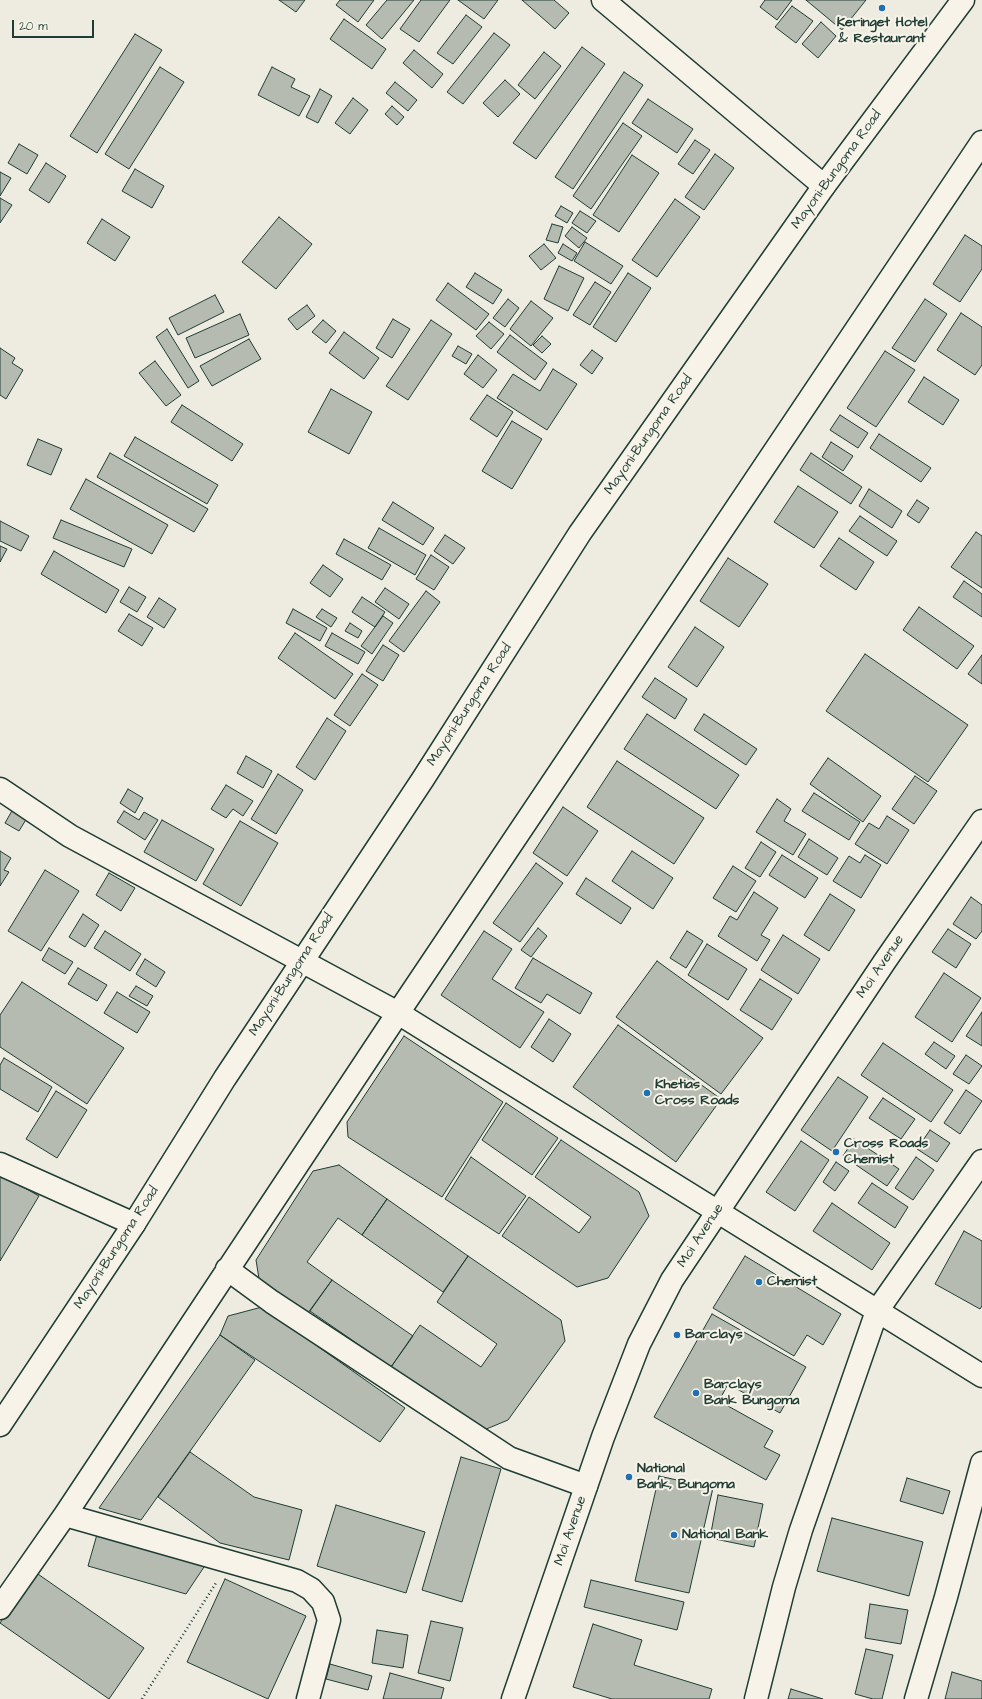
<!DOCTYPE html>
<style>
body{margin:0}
#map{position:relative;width:982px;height:1699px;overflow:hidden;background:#eeece1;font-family:"Architects Daughter",sans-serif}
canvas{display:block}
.scale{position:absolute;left:12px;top:20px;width:82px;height:18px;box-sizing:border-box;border:2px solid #1f3d34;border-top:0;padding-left:5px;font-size:12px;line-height:14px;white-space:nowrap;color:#1f3d34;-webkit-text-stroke:3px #f7f3e8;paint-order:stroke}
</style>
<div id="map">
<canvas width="982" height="1699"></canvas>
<div class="scale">20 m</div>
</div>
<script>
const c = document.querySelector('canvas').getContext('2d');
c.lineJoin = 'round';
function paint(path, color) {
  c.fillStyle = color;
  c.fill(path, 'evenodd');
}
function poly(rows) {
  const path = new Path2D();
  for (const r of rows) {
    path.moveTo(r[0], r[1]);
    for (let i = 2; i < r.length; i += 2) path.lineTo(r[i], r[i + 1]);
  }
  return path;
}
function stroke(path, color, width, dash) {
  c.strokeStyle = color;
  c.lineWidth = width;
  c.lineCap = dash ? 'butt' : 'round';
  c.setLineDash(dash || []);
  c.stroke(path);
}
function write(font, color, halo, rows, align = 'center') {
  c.font = font + ' "Architects Daughter",sans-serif';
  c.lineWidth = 4;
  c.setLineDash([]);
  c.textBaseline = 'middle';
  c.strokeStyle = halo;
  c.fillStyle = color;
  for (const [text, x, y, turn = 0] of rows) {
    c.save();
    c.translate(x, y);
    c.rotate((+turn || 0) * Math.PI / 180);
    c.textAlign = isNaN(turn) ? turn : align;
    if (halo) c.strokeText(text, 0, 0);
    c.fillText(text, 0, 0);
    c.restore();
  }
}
const building = poly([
 [279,0,305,0,296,12,279,0],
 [340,0,374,0,358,22,336,5,340,0],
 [387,0,414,0,382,39,366,25,387,0],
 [421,0,450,0,419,42,400,29,421,0],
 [458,0,498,0,484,19,458,0],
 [522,0,554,0,569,13,555,29,522,0],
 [765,0,792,0,777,20,760,7,765,0],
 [806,0,866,0,842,30,806,0],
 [792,6,813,21,796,43,775,27,792,6],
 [466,15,482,27,453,64,437,53,466,15],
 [344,19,386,49,372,69,330,39,344,19],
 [821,22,836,36,818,58,802,44,821,22],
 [494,33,510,45,463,104,447,92,494,33],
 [135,34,162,50,97,153,70,136,135,34],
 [582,47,605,64,536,159,513,143,582,47],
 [414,50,443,74,432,88,403,63,414,50],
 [544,52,561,66,535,99,518,85,544,52],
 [160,67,184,82,129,169,105,154,160,67],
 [272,67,295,79,291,87,310,96,299,116,258,95,272,67],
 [624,72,643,85,573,189,555,177,624,72],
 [505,80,520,94,498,117,483,103,505,80],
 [395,82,417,100,408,111,386,93,395,82],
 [320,89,332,96,318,123,306,117,320,89],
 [353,98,368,110,350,134,335,123,353,98],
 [648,99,693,129,677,153,632,123,648,99],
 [392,106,404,117,397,125,385,114,392,106],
 [623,123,642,136,591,209,573,196,623,123],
 [695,140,710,150,693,174,678,164,695,140],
 [19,144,38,155,27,174,8,163,19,144],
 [715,154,734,168,704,210,685,197,715,154],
 [632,155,659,173,619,232,593,215,632,155],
 [46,163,66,176,49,203,29,190,46,163],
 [135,169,164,186,152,208,122,191,135,169],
 [0,172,11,178,0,196,0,172],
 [0,198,12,205,0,223,0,198],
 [675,199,700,217,657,277,632,260,675,199],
 [561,206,573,213,567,223,555,216,561,206],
 [580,211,596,221,587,233,572,223,580,211],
 [279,217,312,244,276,289,242,262,279,217],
 [102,219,130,237,115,261,87,243,102,219],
 [552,224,563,227,558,243,546,240,552,224],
 [572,227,587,238,579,248,565,236,572,227],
 [965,235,982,246,982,269,960,302,933,284,965,235],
 [585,242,623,266,611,284,574,261,585,242],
 [544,244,556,258,541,270,529,256,544,244],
 [563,244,577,253,572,261,558,253,563,244],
 [559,266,584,278,568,311,544,299,559,266],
 [475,273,502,290,493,304,466,287,475,273],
 [628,273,651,288,616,342,593,327,628,273],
 [595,282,611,292,590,325,573,315,595,282],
 [448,283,489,314,476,330,436,300,448,283],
 [215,295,224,312,178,335,169,318,215,295],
 [508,299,519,308,505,327,493,318,508,299],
 [925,299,947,314,915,362,892,348,925,299],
 [531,301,553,318,531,346,510,329,531,301],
 [307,305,315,316,297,330,288,319,307,305],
 [961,313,982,327,982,365,975,375,937,350,961,313],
 [240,314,249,335,195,358,186,338,240,314],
 [393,319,410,329,392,358,376,348,393,319],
 [323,320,336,331,326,343,312,332,323,320],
 [431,320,452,334,408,400,386,386,431,320],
 [489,322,504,334,491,349,476,336,489,322],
 [167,329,199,381,188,388,156,337,167,329],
 [344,332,379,358,364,379,329,353,344,332],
 [510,335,547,363,535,380,497,352,510,335],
 [542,336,551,344,542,353,533,345,542,336],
 [249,339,261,359,212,386,200,366,249,339],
 [458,346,472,354,466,364,452,356,458,346],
 [0,348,15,358,12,363,23,370,6,399,0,395,0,348],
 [592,350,603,358,592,374,580,365,592,350],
 [885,351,915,370,876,427,847,408,885,351],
 [478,355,497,370,483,388,464,374,478,355],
 [155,361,181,395,166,406,139,373,155,361],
 [553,369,577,384,547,430,497,398,513,374,540,391,553,369],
 [924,377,959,400,943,425,908,402,924,377],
 [331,389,372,412,349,454,308,432,331,389],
 [487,395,513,412,497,437,470,419,487,395],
 [182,405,243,444,232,461,171,422,182,405],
 [840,415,868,433,858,448,830,430,840,415],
 [512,421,542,439,512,489,482,471,512,421],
 [879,434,931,468,921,482,870,448,879,434],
 [135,437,218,485,207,504,124,456,135,437],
 [38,439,62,449,51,475,27,465,38,439],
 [831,442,853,456,843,471,822,457,831,442],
 [110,453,208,509,194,532,97,477,110,453],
 [811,453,862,487,851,504,800,470,811,453],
 [86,479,168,525,152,554,70,509,86,479],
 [798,486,838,512,814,548,774,522,798,486],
 [869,489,902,511,892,528,859,506,869,489],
 [917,500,929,508,919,523,907,515,917,500],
 [393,502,434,528,423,545,382,520,393,502],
 [860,516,897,541,887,556,849,531,860,516],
 [61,520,132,549,124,567,53,538,61,520],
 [0,521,29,536,21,551,0,541,0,521],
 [379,528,426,555,415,575,368,548,379,528],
 [976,532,982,536,982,588,951,567,976,532],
 [445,535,465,548,453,564,434,551,445,535],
 [839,538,874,562,856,590,820,566,839,538],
 [344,539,391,565,382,580,336,554,344,539],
 [0,546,7,549,0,562,0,546],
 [54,551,119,590,106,613,41,574,54,551],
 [431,555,449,567,434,590,416,579,431,555],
 [728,558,768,584,739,627,700,601,728,558],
 [323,565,343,579,330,597,310,583,323,565],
 [964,581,982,594,982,617,953,597,964,581],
 [129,587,146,597,137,612,120,602,129,587],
 [385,588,409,604,399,619,375,602,385,588],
 [426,591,440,602,404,652,389,641,426,591],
 [362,597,385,612,375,627,352,612,362,597],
 [159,598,176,609,164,628,147,617,159,598],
 [919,607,974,646,957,669,903,630,919,607],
 [293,609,327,628,320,641,286,623,293,609],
 [322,609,337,618,331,627,316,617,322,609],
 [129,614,153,628,142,646,118,631,129,614],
 [383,616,393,623,372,654,361,646,383,616],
 [350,623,362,631,358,638,345,631,350,623],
 [695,627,724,647,697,687,668,667,695,627],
 [295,633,353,674,335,699,278,658,295,633],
 [332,633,365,652,358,664,325,646,332,633],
 [383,645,399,655,383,681,366,671,383,645],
 [865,654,968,725,928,782,826,711,865,654],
 [982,655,982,684,968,674,982,655],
 [362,674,378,685,350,726,334,715,362,674],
 [655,678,687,699,675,719,642,697,655,678],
 [647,714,739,775,716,809,624,749,647,714],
 [704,714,757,749,746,765,694,730,704,714],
 [327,718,346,731,315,780,296,767,327,718],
 [246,756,272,771,263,788,237,773,246,756],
 [828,758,881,796,863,822,810,784,828,758],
 [617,761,704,818,674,864,587,807,617,761],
 [278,774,303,790,276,834,251,819,278,774],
 [915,776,937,791,914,824,892,809,915,776],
 [226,785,253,801,243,816,233,809,226,818,211,809,226,785],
 [128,789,143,798,135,813,120,803,128,789],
 [814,793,860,822,849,840,802,811,814,793],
 [777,799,791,809,784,821,806,834,793,855,756,832,777,799],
 [563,807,598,831,567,876,533,853,563,807],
 [13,809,27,818,19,831,5,823,13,809],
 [124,811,139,820,144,812,158,820,145,840,117,822,124,811],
 [887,816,909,830,887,864,855,844,869,823,879,829,887,816],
 [162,820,214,849,196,881,144,852,162,820],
 [240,821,278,843,241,906,203,884,240,821],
 [809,839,838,858,827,875,798,857,809,839],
 [761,842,776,852,760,877,745,868,761,842],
 [0,851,11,858,4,870,9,872,0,886,0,851],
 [632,851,673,878,653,909,612,881,632,851],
 [782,855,818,878,805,898,769,875,782,855],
 [865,855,881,865,861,898,833,881,849,856,860,863,865,855],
 [536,863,563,883,520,942,493,923,536,863],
 [733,866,756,881,736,912,713,898,733,866],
 [45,870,79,891,41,951,8,931,45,870],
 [109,873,135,888,121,911,96,895,109,873],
 [586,878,631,908,621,924,576,894,586,878],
 [754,892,778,908,761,935,770,940,757,961,718,936,730,916,737,920,754,892],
 [830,894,855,910,829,951,804,935,830,894],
 [971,897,982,905,982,931,976,939,953,924,971,897],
 [83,914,99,925,85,947,69,937,83,914],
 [538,928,547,936,531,957,521,950,538,928],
 [948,929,971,944,956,968,932,952,948,929],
 [105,931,141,954,130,971,94,948,105,931],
 [484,931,512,949,492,979,544,1012,520,1048,441,995,484,931],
 [687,931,703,941,686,968,670,958,687,931],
 [783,935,820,959,798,994,761,970,783,935],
 [707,944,747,969,728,1000,688,975,707,944],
 [49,948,73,962,65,974,42,960,49,948],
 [533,958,592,993,580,1014,547,994,541,1003,515,988,533,958],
 [145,959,165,972,156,987,136,974,145,959],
 [657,961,763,1038,721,1094,616,1017,657,961],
 [78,968,107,985,97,1001,68,984,78,968],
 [944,973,981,998,952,1042,915,1017,944,973],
 [760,979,792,999,772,1030,740,1010,760,979],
 [22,982,124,1048,87,1104,0,1047,0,1015,22,982],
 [136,986,153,996,147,1006,129,996,136,986],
 [117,992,150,1012,137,1033,104,1013,117,992],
 [982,1012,982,1046,966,1036,982,1012],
 [549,1019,571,1034,553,1062,531,1047,549,1019],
 [618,1025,721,1099,676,1162,573,1087,618,1025],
 [404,1036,503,1102,442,1197,348,1137,347,1122,404,1036],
 [934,1042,955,1056,946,1069,925,1054,934,1042],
 [883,1043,953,1090,931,1122,861,1075,883,1043],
 [966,1055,982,1066,969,1084,953,1074,966,1055],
 [4,1058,52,1087,38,1112,0,1089,0,1065,4,1058],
 [838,1077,868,1097,832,1151,801,1130,838,1077],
 [966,1090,982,1101,960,1134,944,1123,966,1090],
 [56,1091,87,1110,57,1158,26,1139,56,1091],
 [883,1098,915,1119,901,1139,869,1118,883,1098],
 [506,1103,558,1138,532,1175,482,1140,506,1103],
 [930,1130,950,1143,937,1162,917,1149,930,1130],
 [854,1139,899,1169,887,1186,843,1156,854,1139],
 [561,1140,639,1192,649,1216,608,1278,577,1287,502,1236,529,1197,579,1233,591,1217,535,1177,561,1140],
 [801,1141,829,1160,795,1211,766,1192,801,1141],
 [471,1157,526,1196,499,1234,445,1199,471,1157],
 [916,1157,934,1170,913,1200,895,1188,916,1157],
 [836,1162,849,1171,835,1191,823,1182,836,1162],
 [339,1165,387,1199,362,1235,338,1218,307,1262,332,1280,305,1317,260,1285,256,1260,313,1171,339,1165],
 [0,1174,39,1196,0,1261,0,1174],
 [872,1183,908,1207,895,1228,858,1203,872,1183],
 [387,1199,468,1256,443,1292,362,1235,387,1199],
 [832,1203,890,1243,872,1270,813,1231,832,1203],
 [964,1231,982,1241,982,1306,980,1309,935,1284,964,1231],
 [468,1256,561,1320,565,1341,508,1420,484,1430,391,1367,420,1325,481,1367,497,1344,437,1302,468,1256],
 [745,1256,841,1314,823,1345,807,1335,794,1356,713,1308,745,1256],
 [332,1280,413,1336,391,1367,310,1311,332,1280],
 [262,1307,405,1408,380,1442,220,1335,228,1316,262,1307],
 [712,1314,806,1367,780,1413,728,1384,719,1401,773,1431,764,1447,780,1455,766,1480,654,1417,712,1314],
 [220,1335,255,1360,141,1520,99,1508,220,1335],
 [190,1452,254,1497,302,1510,289,1560,220,1543,158,1497,190,1452],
 [461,1457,501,1469,462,1602,422,1590,461,1457],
 [659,1476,713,1488,689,1593,635,1581,659,1476],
 [907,1478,950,1491,943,1514,900,1501,907,1478],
 [718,1495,763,1504,754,1547,710,1538,718,1495],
 [336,1505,425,1532,406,1593,317,1566,336,1505],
 [832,1518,923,1542,909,1596,817,1571,832,1518],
 [98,1531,208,1561,186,1594,88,1566,98,1531],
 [35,1572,144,1648,109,1699,0,1623,35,1572],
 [225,1579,306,1616,268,1699,187,1662,225,1579],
 [591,1580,684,1602,677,1630,584,1607,591,1580],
 [870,1604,908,1610,901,1644,865,1638,870,1604],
 [431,1621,463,1628,450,1681,418,1673,431,1621],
 [593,1624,642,1640,634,1665,712,1689,709,1699,612,1699,573,1687,593,1624],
 [377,1630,408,1635,403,1668,372,1663,377,1630],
 [866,1649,893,1655,882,1699,873,1699,855,1694,866,1649],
 [330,1664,372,1676,368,1690,326,1679,330,1664],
 [952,1672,982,1681,982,1699,945,1699,952,1672],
 [390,1673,444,1688,441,1699,383,1699,390,1673],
 [791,1689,823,1699,788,1699,791,1689]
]);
paint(building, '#b5bbb0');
stroke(building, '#1f3d34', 1);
const minor = poly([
 [603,0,824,186],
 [0,789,70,836,398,1013,982,1376],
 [0,1164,134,1224],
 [227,1269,272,1302,509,1458,586,1486],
 [65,1515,297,1581,311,1589,323,1602,329,1620,308,1699],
 [0,1608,65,1515,398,1013,982,142],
 [756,1699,784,1587,801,1530,877,1311,982,1161],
 [916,1699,946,1597,982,1463]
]);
const tertiary = poly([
 [513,1699,603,1437,639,1344,672,1280,885,961,982,821]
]);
const primary = poly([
 [0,1425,134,1224,225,1078,423,779,580,533,824,186,963,0]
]);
stroke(minor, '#1f3d34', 25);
stroke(tertiary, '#1f3d34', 25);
stroke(primary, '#1f3d34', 25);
stroke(poly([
 [142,1699,216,1583]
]), '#1f3d34', 2.5, [1, 3]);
stroke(minor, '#f7f3e8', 22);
stroke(tertiary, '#f7f3e8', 22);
stroke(primary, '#f7f3e8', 22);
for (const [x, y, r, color] of [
 [882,8,4,"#1f6fb2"],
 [647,1093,4,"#1f6fb2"],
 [836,1152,4,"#1f6fb2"],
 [759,1282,4,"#1f6fb2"],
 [677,1335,4,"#1f6fb2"],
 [696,1393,4,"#1f6fb2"],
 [629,1477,4,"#1f6fb2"],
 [674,1535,4,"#1f6fb2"]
]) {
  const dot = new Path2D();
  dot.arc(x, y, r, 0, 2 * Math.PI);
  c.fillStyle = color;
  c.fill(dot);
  stroke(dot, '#f7f3e8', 1.5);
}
write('bold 14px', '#1f3d34', '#f7f3e8', [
 ["Keringet Hotel",882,23,"center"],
 ["& Restaurant",882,39,"center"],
 ["Khetias",655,1085],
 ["Cross Roads",655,1101],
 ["Cross Roads",844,1144],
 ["Chemist",844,1160],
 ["Chemist",767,1282],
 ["Barclays",685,1335],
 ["Barclays",704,1385],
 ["Bank Bungoma",704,1401],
 ["National",637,1469],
 ["Bank, Bungoma",637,1485],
 ["National Bank",682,1535]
], 'left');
write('14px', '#1f3d34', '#f7f3e8', [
 ["Mayoni-Bungoma Road",837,170,-54],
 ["Mayoni-Bungoma Road",649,435,-55],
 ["Mayoni-Bungoma Road",470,705,-57],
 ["Moi Avenue",881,967,-56],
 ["Mayoni-Bungoma Road",292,975,-57],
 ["Moi Avenue",701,1236,-57],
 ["Mayoni-Bungoma Road",117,1248,-57],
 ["Moi Avenue",571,1531,-71]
]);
</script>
